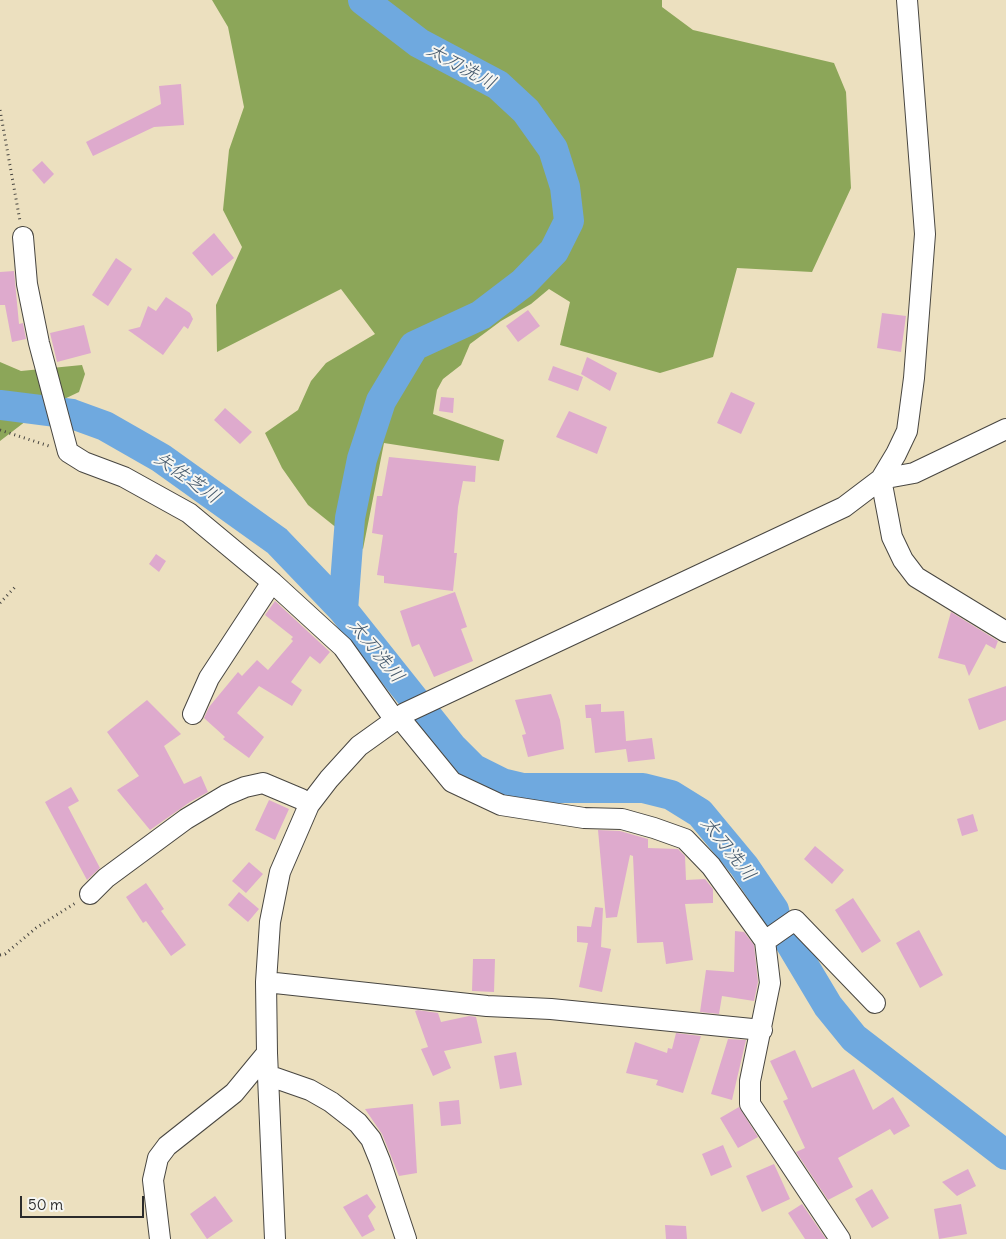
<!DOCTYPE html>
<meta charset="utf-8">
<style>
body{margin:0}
#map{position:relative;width:1006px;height:1239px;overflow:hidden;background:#ece0bf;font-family:Delius,sans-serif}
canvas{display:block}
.scale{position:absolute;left:20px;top:1196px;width:124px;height:22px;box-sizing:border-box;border:2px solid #2b2b2b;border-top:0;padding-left:6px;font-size:15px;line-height:18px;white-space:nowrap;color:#2b2b2b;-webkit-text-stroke:4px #f6f6f2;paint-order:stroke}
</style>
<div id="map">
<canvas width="1006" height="1239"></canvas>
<div class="scale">50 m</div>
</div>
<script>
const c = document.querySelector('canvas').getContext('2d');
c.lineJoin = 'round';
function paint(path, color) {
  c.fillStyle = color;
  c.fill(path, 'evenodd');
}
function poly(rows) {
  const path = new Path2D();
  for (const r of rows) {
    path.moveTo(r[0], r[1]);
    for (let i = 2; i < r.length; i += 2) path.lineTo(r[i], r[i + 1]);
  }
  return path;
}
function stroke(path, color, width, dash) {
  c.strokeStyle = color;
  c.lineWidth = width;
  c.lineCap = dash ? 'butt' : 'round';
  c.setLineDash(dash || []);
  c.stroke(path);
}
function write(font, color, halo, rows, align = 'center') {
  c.font = font + ' Delius,"Klee One",sans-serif';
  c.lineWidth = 4;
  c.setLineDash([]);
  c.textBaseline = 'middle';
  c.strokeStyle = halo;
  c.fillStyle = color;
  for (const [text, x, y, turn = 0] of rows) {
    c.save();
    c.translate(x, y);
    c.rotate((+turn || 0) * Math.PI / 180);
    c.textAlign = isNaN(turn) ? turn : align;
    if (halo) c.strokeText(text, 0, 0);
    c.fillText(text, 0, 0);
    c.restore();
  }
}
paint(poly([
 [212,0,662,0,662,7,693,30,834,63,846,92,851,188,812,272,737,268,713,357,660,373,560,345,570,302,549,289,531,304,501,321,470,344,461,365,443,379,437,390,433,414,504,440,499,461,384,443,363,549,308,505,282,468,265,433,298,410,311,381,326,363,375,334,341,289,217,352,216,305,242,247,223,210,229,150,244,107,228,27],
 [0,362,21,371,82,365,85,374,79,392,39,411,0,441]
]), '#8ca659');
stroke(poly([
 [0,405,72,414,105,426,161,458,277,541,343,610,452,747,474,769,502,783,523,788,643,788,671,795,700,813,744,866,774,910,776,919,828,1006,854,1038,1006,1155],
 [343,610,350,518,362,459,381,401,414,346,481,315,523,283,554,251,569,221,565,187,553,149,526,111,498,85,419,43,363,0]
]), '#6fa9df', 30);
paint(poly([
 [181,84,184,125,154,127,93,156,86,142,161,104,159,86],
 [42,161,54,174,44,184,32,170],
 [214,233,234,258,212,276,192,253],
 [116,258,132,269,108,306,92,295],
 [14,271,19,324,23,323,26,339,12,342,5,305,0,305,0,272],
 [166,297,190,313,193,319,188,329,184,326,163,355,128,330,140,327,148,306,156,311],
 [528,310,540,326,518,342,506,326],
 [882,313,906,316,901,352,877,348],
 [84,325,91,353,57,362,50,333],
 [587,357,617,373,610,391,581,374],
 [553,366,583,377,578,391,548,380],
 [731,392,755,403,741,434,717,423],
 [441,397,454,398,453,413,439,411],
 [225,408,252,432,240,444,214,420],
 [569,411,607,427,597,454,556,437],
 [389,457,476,466,475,482,463,481,458,507,454,553,457,553,453,591,384,583,384,576,377,575,383,535,372,533,377,496,382,496],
 [156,554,166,561,159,572,149,564],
 [455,592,467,627,461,629,473,661,434,677,419,644,412,647,400,611],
 [275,601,330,652,320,664,310,656,291,682,302,690,292,706,259,686,237,713,264,737,249,758,223,739,225,737,204,718,209,707,238,672,242,676,257,660,268,670,293,641,291,639,293,637,265,615],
 [951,612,998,641,995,649,986,644,969,676,965,665,938,658],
 [1006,686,1006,720,979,730,968,699],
 [551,694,560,720,564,749,528,757,522,735,526,734,515,700],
 [147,700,181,734,164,746,184,784,201,776,208,792,190,802,150,830,117,790,139,776,107,732],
 [601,704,601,712,624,711,626,741,652,738,655,759,628,762,626,749,595,753,591,718,586,718,585,705],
 [71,787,79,801,68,807,100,868,87,880,45,802],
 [269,800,289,809,275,840,255,830],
 [973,814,978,831,962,836,957,819],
 [598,830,620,831,648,839,648,848,678,849,685,856,686,880,705,879,713,889,713,903,685,904,693,960,666,964,663,942,637,943,633,856,630,855,617,917,606,918],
 [815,846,844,870,832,884,804,859],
 [249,862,263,874,246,893,232,881],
 [146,883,164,909,161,911,186,945,171,956,146,921,143,923,126,897],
 [239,892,259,909,248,922,228,905],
 [853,898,881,941,862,953,835,910],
 [595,907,603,908,601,947,611,949,602,992,579,987,588,943,577,942,577,926,591,927],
 [919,930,943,975,920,988,896,943],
 [735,931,744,932,754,945,758,982,754,1001,722,996,719,1014,700,1012,706,970,734,972],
 [473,959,495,959,494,992,472,991],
 [418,1010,438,1013,441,1022,469,1016,476,1017,482,1043,444,1051,451,1068,433,1076,421,1049,428,1047,415,1011],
 [676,1033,701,1036,683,1093,656,1085,658,1080,626,1073,635,1042,667,1053,668,1048,672,1049],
 [728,1039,746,1040,732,1100,711,1094],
 [795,1050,812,1088,854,1069,873,1110,893,1097,910,1126,894,1135,890,1129,838,1158,853,1187,828,1200,796,1152,805,1148,783,1101,788,1099,770,1061],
 [516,1052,522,1085,500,1089,494,1056],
 [459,1100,461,1124,441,1126,439,1102],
 [413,1104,417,1173,399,1176,382,1134,365,1109],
 [739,1107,758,1137,738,1148,720,1118],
 [723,1145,732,1167,711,1176,702,1154],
 [774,1164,790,1199,762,1212,746,1176],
 [968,1169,976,1186,957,1196,942,1182],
 [872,1189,889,1218,872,1228,855,1199],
 [367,1194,376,1207,368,1216,375,1230,362,1237,343,1207],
 [215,1196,233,1221,207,1239,190,1214],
 [802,1204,826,1239,805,1239,788,1213],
 [961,1204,967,1234,939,1239,934,1209],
 [665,1225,686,1226,687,1239,666,1239]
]), '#deaacd');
const minor = poly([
 [23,237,27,284,39,343,68,452,84,462,124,477,189,513,272,582,343,647,395,720],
 [881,479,892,537,903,560,916,577,1006,632],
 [881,479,914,473,1006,429],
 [193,714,209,678,272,582],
 [399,717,452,782,501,805,584,818,622,819,654,828,685,839,711,866,765,941,770,983,750,1081,750,1104,840,1239],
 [90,894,106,878,186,819,226,795,245,787,263,783,301,799,309,805],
 [765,941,795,920,875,1003],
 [266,982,487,1006,551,1009,762,1030],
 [267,1075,310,1090,331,1102,358,1123,371,1139,380,1161,406,1239],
 [160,1239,153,1180,158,1158,167,1146,234,1093,267,1053],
 [275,1239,267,1053,266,982,270,922,280,872,309,805,329,779,359,746,405,713,844,507,881,479,896,454,907,431,914,378,925,234,907,0]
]);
stroke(minor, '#484641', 22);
stroke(poly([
 [0,110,20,221],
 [0,430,49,446],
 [0,603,17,585],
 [0,955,5,954,36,928,77,902]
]), '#484641', 3, [1, 4]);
stroke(minor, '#fff', 20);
write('italic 19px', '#43576a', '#f6f6f2', [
 ["太刀洗川",461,67,29],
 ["矢佐芝川",187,478,35],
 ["太刀洗川",376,651,51],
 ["太刀洗川",728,849,52]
]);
</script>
